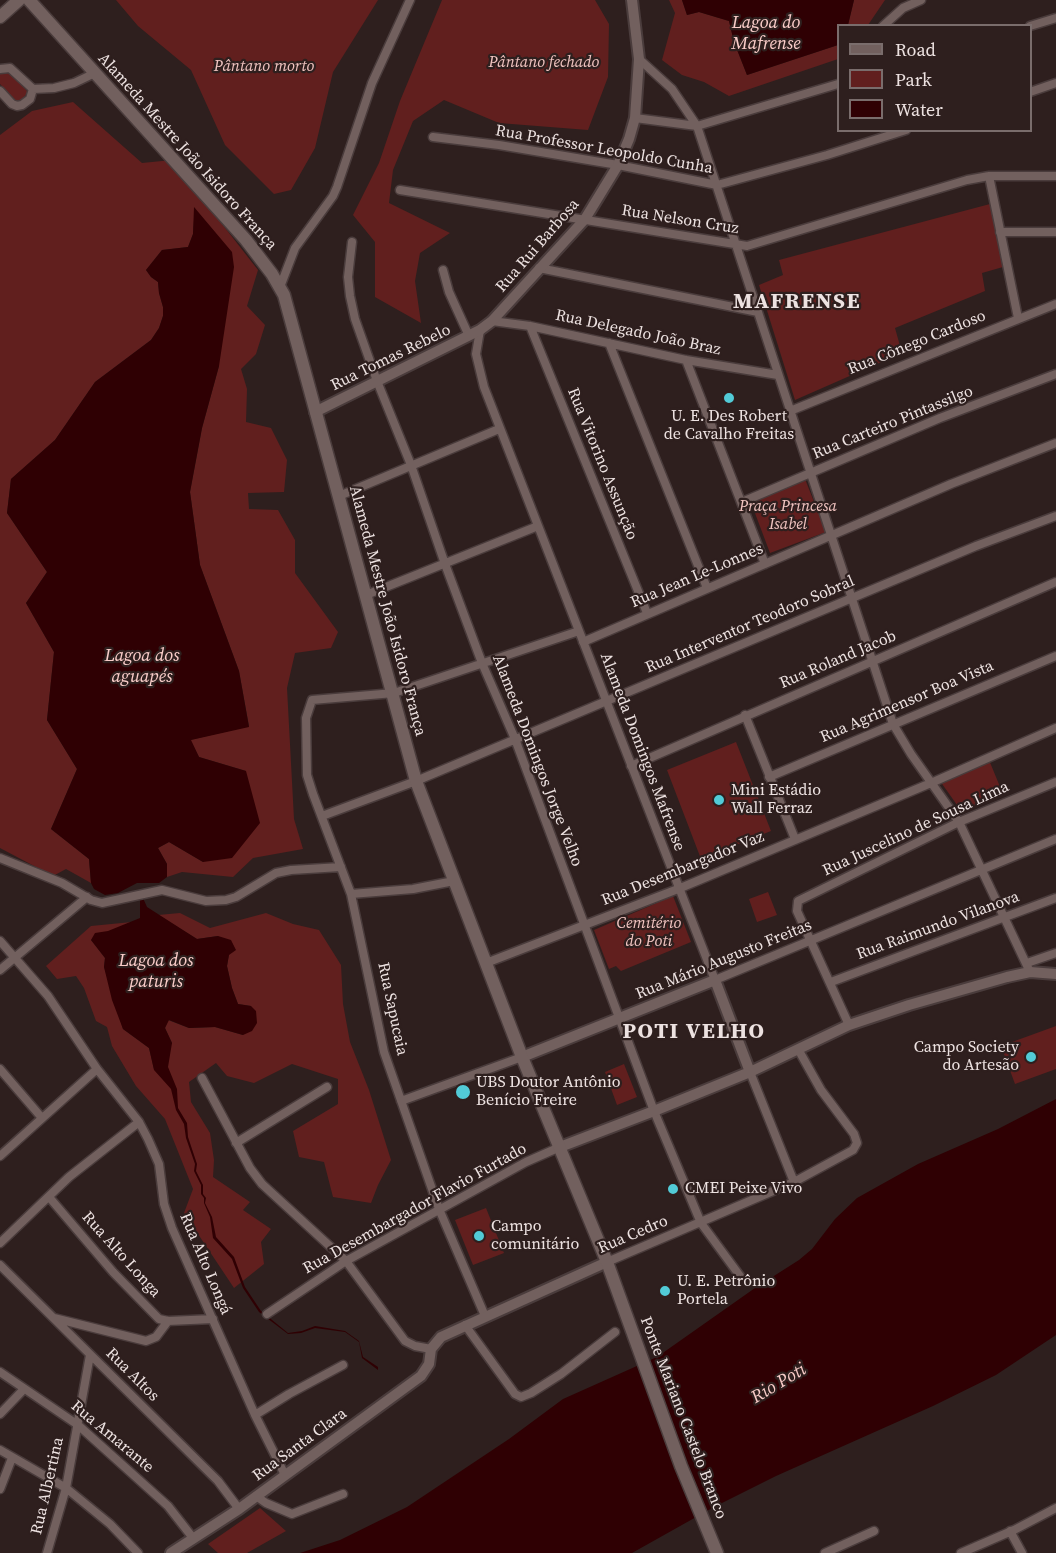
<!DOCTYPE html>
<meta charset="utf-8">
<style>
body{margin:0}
#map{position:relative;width:1056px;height:1553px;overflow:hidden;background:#2e1f1e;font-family:"Source Serif 4",serif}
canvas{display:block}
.legend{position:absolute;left:837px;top:24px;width:195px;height:108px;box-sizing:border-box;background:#2e1f1e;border:2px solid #7a6d6c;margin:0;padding:8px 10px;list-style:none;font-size:18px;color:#ede2e1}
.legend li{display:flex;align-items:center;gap:12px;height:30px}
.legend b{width:30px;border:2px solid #7a6d6c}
</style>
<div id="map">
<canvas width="1056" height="1553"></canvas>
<ul class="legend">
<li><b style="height:8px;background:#72605e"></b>Road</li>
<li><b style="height:16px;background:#611f1e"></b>Park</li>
<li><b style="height:16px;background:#2f0003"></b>Water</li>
</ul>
</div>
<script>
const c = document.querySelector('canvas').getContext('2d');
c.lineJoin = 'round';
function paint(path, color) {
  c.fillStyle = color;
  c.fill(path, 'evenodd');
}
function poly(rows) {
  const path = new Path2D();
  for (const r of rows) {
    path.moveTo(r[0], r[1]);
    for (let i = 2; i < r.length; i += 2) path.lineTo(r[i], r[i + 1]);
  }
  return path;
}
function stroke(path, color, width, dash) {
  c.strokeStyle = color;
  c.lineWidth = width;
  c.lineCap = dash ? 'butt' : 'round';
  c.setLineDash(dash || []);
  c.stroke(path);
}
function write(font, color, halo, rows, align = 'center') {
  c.font = font + ' "Source Serif 4",serif';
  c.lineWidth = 4.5;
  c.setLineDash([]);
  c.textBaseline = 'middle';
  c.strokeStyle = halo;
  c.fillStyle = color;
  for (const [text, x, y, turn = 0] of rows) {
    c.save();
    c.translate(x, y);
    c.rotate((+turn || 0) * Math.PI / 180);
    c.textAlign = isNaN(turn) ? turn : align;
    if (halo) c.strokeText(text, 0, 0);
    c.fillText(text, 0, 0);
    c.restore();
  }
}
paint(poly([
 [116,0,378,0,333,72,315,148,291,190,274,194,225,145,191,70,138,26],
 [442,0,595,0,609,24,608,77,588,130,499,123,444,100,413,121,393,170,389,203,450,233,420,253,415,281,421,323,375,297,375,242,353,215,379,163,400,101],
 [669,0,682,0,687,15,699,12,729,21,734,42,747,75,838,45,838,59,729,96,704,82,682,75,662,60,675,13],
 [854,0,885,0,868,25,848,25],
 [8,70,28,92,21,101,17,102,0,84,0,73],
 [73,102,142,163,172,160,258,270,247,306,265,325,256,354,241,369,247,389,246,422,271,428,287,460,284,492,248,493,249,509,278,510,295,540,295,573,338,632,331,648,295,653,287,688,294,819,303,849,253,858,233,877,182,872,167,877,167,864,158,848,169,842,203,862,246,771,199,757,190,740,249,726,239,671,200,565,190,492,202,428,219,366,195,208,193,234,188,247,162,250,146,270,151,277,158,282,159,293,163,307,163,316,159,328,151,340,95,382,55,440,11,479,7,513,47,572,26,603,54,652,47,720,77,769,51,829,89,859,91,883,66,869,53,876,0,848,0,135,32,111],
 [990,204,1003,267,982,273,985,291,895,328,902,353,795,400,759,285,783,275,779,260],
 [805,479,826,532,770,553,750,500],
 [736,742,771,831,701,859,667,770],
 [989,760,1003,794,962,812,940,781],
 [768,892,777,915,757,922,749,899],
 [673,896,691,942,621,971,616,966,609,969,594,930],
 [180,913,210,928,266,913,293,924,319,930,341,965,343,1004,350,1042,369,1090,391,1160,378,1185,371,1203,333,1197,324,1162,299,1157,293,1131,338,1104,338,1079,292,1064,254,1083,227,1076,216,1063,189,1082,191,1102,210,1133,214,1160,213,1177,250,1202,243,1210,271,1229,261,1242,264,1264,234,1288,184,1213,193,1189,165,1119,136,1086,112,1046,107,1027,96,1021,84,988,76,976,57,979,46,966,91,926,132,922,91,940,105,958,104,967,123,1029,149,1048,154,1069,172,1043,165,1028,168,1020,189,1028,215,1027,243,1035,251,1006,238,1004,232,988,227,966,229,954,218,936,197,939,158,915],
 [1056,1026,1056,1069,1015,1084,1001,1046],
 [624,1064,637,1097,617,1105,605,1072],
 [486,1208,504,1253,473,1265,455,1220],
 [260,1508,286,1531,247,1553,218,1553,208,1544]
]), '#611f1e');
paint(poly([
 [682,0,854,0,848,25,838,26,838,45,747,75,734,42,729,21,699,12,687,15],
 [194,207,232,252,234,267,219,366,202,428,190,492,200,565,239,671,249,727,191,740,199,757,246,771,260,823,232,858,203,862,169,842,158,848,167,864,167,877,159,883,137,883,118,893,105,895,94,889,91,883,89,859,51,829,77,769,47,720,54,652,26,603,47,572,7,513,11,479,55,440,95,382,151,340,159,328,163,316,163,307,159,293,158,282,151,277,146,270,162,250,188,247,193,234],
 [143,898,147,907,197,939,218,936,231,940,236,950,229,955,227,966,232,988,238,1004,251,1006,256,1011,257,1023,252,1031,243,1035,215,1027,189,1028,169,1020,165,1028,172,1043,168,1067,177,1089,178,1108,187,1123,188,1137,197,1164,196,1171,203,1185,203,1194,206,1198,205,1203,212,1217,216,1237,234,1257,245,1287,261,1311,288,1333,302,1331,315,1326,345,1331,359,1341,363,1357,378,1367,378,1370,362,1358,359,1342,345,1332,315,1328,301,1333,288,1334,259,1312,243,1288,232,1259,213,1238,210,1217,204,1203,204,1198,201,1194,201,1185,194,1171,195,1164,186,1138,184,1124,176,1110,171,1089,154,1070,149,1048,123,1029,112,1000,104,967,105,958,91,940,95,933,108,931,140,918,140,900],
 [1056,1099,1056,1335,996,1375,933,1406,776,1476,714,1507,632,1553,300,1553,340,1540,407,1507,509,1439,563,1399,657,1357,755,1288,799,1260,812,1249,835,1219,857,1198,918,1164,998,1129]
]), '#2f0003');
const minor = poly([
 [883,26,903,8,921,0],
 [1030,26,1056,18],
 [639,59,672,89,697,126,893,724,911,754,959,822,1030,972],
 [0,69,10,68,33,89],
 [33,89,54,88,74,83,95,73],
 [0,91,12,104,17,106,22,105,30,99,33,89],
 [1030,92,1056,83],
 [635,118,697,126,838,84],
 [433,137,499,145,618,165,717,185,827,155,906,130],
 [989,176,1018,318],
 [400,190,747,246,967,180,989,176,1056,176],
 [1000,232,1056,232],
 [352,242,348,277,350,296,355,319,377,381,411,465,445,564,482,663,515,739,654,1111,701,1223,740,1276],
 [539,268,758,312],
 [443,270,449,292,469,336],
 [280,287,295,248,333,196,337,187,372,83,410,0],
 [492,321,530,326,686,360,778,375],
 [530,326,647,613],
 [480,330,476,354,484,387,715,980,1056,839],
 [609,343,707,588],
 [686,360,765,564],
 [790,411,1056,304],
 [339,496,499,429],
 [742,502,940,418,1056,374],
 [366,595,538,526],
 [583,642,951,484,1056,443],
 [745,715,795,839],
 [631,766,1056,582],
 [769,777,1056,656],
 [322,816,416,781,976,546,1056,516],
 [0,858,62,883,91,900,102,903,162,890,206,901,226,900,236,897,276,873,291,870,341,867],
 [351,894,413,889,454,881],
 [0,941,48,996,97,1069,139,1122,148,1139,159,1164,164,1204,172,1228,255,1415,285,1475],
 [486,963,678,889,931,783,1056,728],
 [1027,963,1056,953],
 [0,970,87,897],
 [831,982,1056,898],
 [849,1025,797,911,798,901,959,822,1056,782],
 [0,1069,42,1118],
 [750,1072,794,1182],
 [202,1078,250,1168,262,1184,346,1261,405,1341,415,1346,431,1349],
 [401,1101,522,1057],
 [236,1143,327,1087],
 [0,1156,97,1069],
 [49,1197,113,1272,159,1319,168,1321,213,1319],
 [0,1243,69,1177,139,1122],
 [607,1262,794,1182,853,1150,857,1143,854,1134,821,1090,798,1049],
 [0,1265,218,1481,239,1509],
 [267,1314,346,1261,526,1162,560,1147],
 [485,1316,439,1209,384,1052,351,894,313,794,307,775,306,718,312,700,394,693,579,631],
 [54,1318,146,1341,156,1337,168,1321],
 [465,1325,515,1394,521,1397,531,1393,561,1374,615,1332],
 [0,1372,78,1425,168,1506,193,1538],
 [0,1414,24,1389],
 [255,1415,289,1394,343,1365],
 [0,1450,66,1488,110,1524,138,1553],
 [0,1489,12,1458],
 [256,1496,266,1503,292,1514,343,1494],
 [1010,1531,1022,1553],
 [47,1553,66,1488,90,1355],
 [825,1553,874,1531],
 [961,1553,1014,1530,1056,1508]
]);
const tertiary = poly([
 [315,412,480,330,492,321,585,219,618,165,629,139,635,118,639,59,632,0],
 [522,1057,715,980,750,1072],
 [560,1147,654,1111,750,1072,849,1025,909,1005,1007,977,1030,972,1056,974],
 [171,1553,239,1509,421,1376,429,1364,431,1349,441,1337,607,1262]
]);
const secondary = poly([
 [29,0,246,240,272,274,284,295,416,781,522,1057,607,1262,681,1466,717,1553],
 [0,17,19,0]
]);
stroke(minor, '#4a3c3c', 11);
stroke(tertiary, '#4a3c3c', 14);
stroke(secondary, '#4a3c3c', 15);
stroke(minor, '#72605e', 8);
stroke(tertiary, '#72605e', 10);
stroke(secondary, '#72605e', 12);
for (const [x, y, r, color] of [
 [729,398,6,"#52cbd7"],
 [719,800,6,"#52cbd7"],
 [1031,1057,6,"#52cbd7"],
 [463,1092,8,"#52cbd7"],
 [673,1189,6,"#52cbd7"],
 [479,1236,6,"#52cbd7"],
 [665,1291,6,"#52cbd7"]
]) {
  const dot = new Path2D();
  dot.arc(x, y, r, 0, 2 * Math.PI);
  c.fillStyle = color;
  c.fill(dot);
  stroke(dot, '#2e1f1e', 2);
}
write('italic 16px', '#f1c4c0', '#2e1f1e', [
 ["Pântano fechado",544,63],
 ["Pântano morto",264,67],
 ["Praça Princesa",788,507],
 ["Isabel",788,525],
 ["Cemitério",649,924],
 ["do Poti",649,942]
]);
write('16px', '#ede2e1', '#2e1f1e', [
 ["Rua Professor Leopoldo Cunha",604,150,10],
 ["Alameda Mestre João Isidoro França",187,152,48],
 ["Rua Nelson Cruz",680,220,9],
 ["Rua Rui Barbosa",538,246,-49],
 ["Rua Delegado João Braz",638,333,12],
 ["Rua Cônego Cardoso",917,343,-22],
 ["Rua Tomas Rebelo",391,358,-26],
 ["Rua Carteiro Pintassilgo",893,423,-22],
 ["Rua Vitorino Assunção",602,464,68],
 ["Rua Jean Le-Lonnes",697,576,-23],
 ["Alameda Mestre João Isidoro França",387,611,75],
 ["Rua Interventor Teodoro Sobral",750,625,-23],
 ["Rua Roland Jacob",838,660,-23],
 ["Rua Agrimensor Boa Vista",907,702,-23],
 ["Alameda Domingos Mafrense",642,752,69],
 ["Alameda Domingos Jorge Velho",537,761,69],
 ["Rua Juscelino de Sousa Lima",916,829,-25],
 ["Rua Desembargador Vaz",683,869,-22],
 ["Rua Raimundo Vilanova",938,926,-20],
 ["Rua Mário Augusto Freitas",724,960,-22],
 ["Rua Sapucaia",392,1009,78],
 ["Rua Desembargador Flavio Furtado",415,1209,-29],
 ["Rua Cedro",633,1235,-23],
 ["Rua Alto Longa",121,1255,48],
 ["Rua Alto Longá",205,1264,67],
 ["Rua Altos",132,1375,45],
 ["Ponte Mariano Castelo Branco",683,1418,69],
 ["Rua Amarante",112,1437,40],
 ["Rua Santa Clara",300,1445,-36],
 ["Rua Albertina",48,1486,-77]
]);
write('16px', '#ede2e1', '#2e1f1e', [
 ["U. E. Des Robert",729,417,"center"],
 ["de Cavalho Freitas",729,435,"center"],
 ["Mini Estádio",731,791],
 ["Wall Ferraz",731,809],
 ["Campo Society",1019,1048,"right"],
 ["do Artesão",1019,1066,"right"],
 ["UBS Doutor Antônio",476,1083],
 ["Benício Freire",476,1101],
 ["CMEI Peixe Vivo",685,1189],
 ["Campo",491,1227],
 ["comunitário",491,1245],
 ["U. E. Petrônio",677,1282],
 ["Portela",677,1300]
], 'left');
write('italic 18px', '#facdc9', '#2e1f1e', [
 ["Lagoa do",766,23],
 ["Mafrense",766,44],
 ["Lagoa dos",142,656],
 ["aguapés",142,677],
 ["Lagoa dos",156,961],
 ["paturis",156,982],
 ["Rio Poti",779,1384,-31]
]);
c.letterSpacing = '1.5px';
write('bold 22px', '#ede2e1', '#2e1f1e', [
 ["MAFRENSE",797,302],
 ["POTI VELHO",694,1032]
]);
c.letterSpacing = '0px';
</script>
